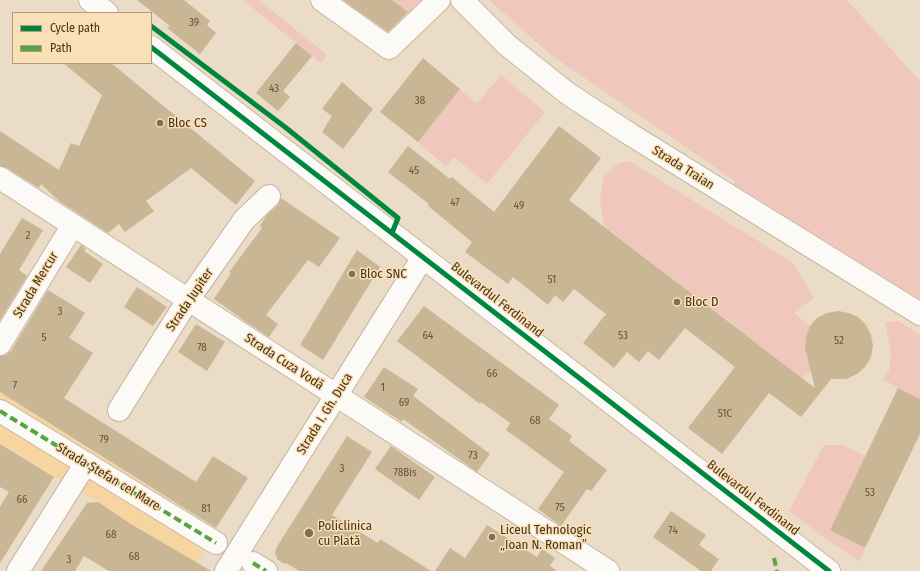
<!DOCTYPE html>
<meta charset="utf-8">
<style>
body{margin:0}
#map{position:relative;width:920px;height:571px;overflow:hidden;background:#ebdcc7;font-family:"Fira Sans Condensed",sans-serif}
canvas{display:block}
.legend{position:absolute;left:12px;top:12px;width:140px;height:52px;box-sizing:border-box;background:#fae0b8;border:1px solid #b29b78;margin:0;padding:5px 7px;list-style:none;font-size:12px;color:#453417}
.legend li{display:flex;align-items:center;gap:8px;height:20px}
.legend b{width:20px;border:1px solid #b29b78}
</style>
<div id="map">
<canvas width="920" height="571"></canvas>
<ul class="legend">
<li><b style="height:5px;background:#00873e"></b>Cycle path</li>
<li><b style="height:5px;background:#55a540"></b>Path</li>
</ul>
</div>
<script>
const c = document.querySelector('canvas').getContext('2d');
c.lineJoin = 'round';
function paint(path, color) {
  c.fillStyle = color;
  c.fill(path, 'evenodd');
}
function poly(rows) {
  const path = new Path2D();
  for (const r of rows) {
    path.moveTo(r[0], r[1]);
    for (let i = 2; i < r.length; i += 2) path.lineTo(r[i], r[i + 1]);
  }
  return path;
}
function stroke(path, color, width, dash) {
  c.strokeStyle = color;
  c.lineWidth = width;
  c.lineCap = dash ? 'butt' : 'round';
  c.setLineDash(dash || []);
  c.stroke(path);
}
function write(font, color, halo, rows, align = 'center') {
  c.font = font + ' "Fira Sans Condensed",sans-serif';
  c.lineWidth = 3;
  c.setLineDash([]);
  c.textBaseline = 'middle';
  c.strokeStyle = halo;
  c.fillStyle = color;
  for (const [text, x, y, turn = 0] of rows) {
    c.save();
    c.translate(x, y);
    c.rotate((+turn || 0) * Math.PI / 180);
    c.textAlign = isNaN(turn) ? turn : align;
    if (halo) c.strokeText(text, 0, 0);
    c.fillText(text, 0, 0);
    c.restore();
  }
}
paint(poly([
 [0,392,216,529,197,563,131,524,98,502,0,444]
]), '#f6d5a0');
paint(poly([
 [243,0,259,0,327,55,321,63],
 [392,0,421,0,409,13],
 [489,0,790,0,792,2,794,0,847,0,920,81,920,300,733,184,735,181,551,55],
 [501,75,545,112,487,184,454,157,446,166,418,142,460,89,477,103],
 [629,161,792,262,814,298,794,313,810,326,806,336,805,348,807,359,814,369,802,378,604,226,600,200,603,178,617,164],
 [898,321,920,335,920,399,882,379,889,371,891,353,885,322],
 [824,445,843,445,866,456,830,530,865,548,860,562,822,536,789,511]
]), '#f0c7bd');
paint(poly([
 [137,0,184,0,210,21,207,25,216,33,200,54,167,28,170,26],
 [343,0,392,0,408,12,388,32],
 [296,43,312,56,283,91,290,97,278,111,256,93],
 [423,58,460,89,418,142,380,112],
 [63,63,111,63,255,181,236,205,191,168,146,201,154,211,125,232,119,224,108,233,59,201,41,184,39,188,7,168,0,166,0,131,59,170,71,143,79,146,102,95],
 [342,82,373,109,343,149,322,132,332,116,322,109],
 [559,126,601,158,569,200,815,388,805,348,806,336,810,326,817,318,827,313,838,311,849,313,858,317,866,325,871,335,873,346,871,357,865,367,857,374,846,379,831,379,801,417,769,393,722,454,688,428,735,367,685,328,659,360,648,351,639,362,627,352,614,368,583,343,606,314,574,289,563,302,555,295,548,305,513,277,508,284,465,252,472,242,428,206,429,204,388,172,408,146,450,179,452,177,494,212],
 [281,198,340,238,319,267,308,260,266,315,278,324,269,337,246,322,214,299,231,273,229,272,262,228,260,226,266,216,278,205],
 [22,218,43,230,19,270,27,276,0,320,0,254],
 [81,245,86,249,84,251,103,264,90,283,66,267],
 [357,250,380,267,323,360,300,345],
 [137,287,167,307,153,326,124,307],
 [48,290,85,313,69,338,93,353,64,398,196,482,213,456,248,478,216,528,0,392,0,356,6,355,11,351],
 [424,306,559,405,549,419,572,436,569,441,607,470,591,491,587,489,561,526,538,509,564,472,506,430,510,423,481,402,480,404,397,341],
 [196,324,225,342,207,371,178,352],
 [384,367,418,389,413,396,490,454,477,472,403,419,402,422,364,397],
 [898,388,920,399,920,434,865,548,830,530],
 [347,436,372,452,332,515,378,543,380,539,431,571,299,571,288,564,283,563,277,559,275,552,278,545],
 [0,444,54,477,0,563,0,507,9,492,0,487],
 [391,446,435,477,419,500,375,469],
 [98,502,131,524,211,571,109,571,84,556,75,571,41,571,87,503],
 [671,511,706,535,699,545,719,559,711,571,701,571,653,537],
 [487,525,537,557,542,549,555,558,550,566,557,571,435,571,450,548,465,558]
]), '#c8b695');
const minor = poly([
 [322,0,389,48,439,0],
 [462,0,507,45,567,93,628,133,920,314],
 [0,178,608,571],
 [0,344,73,225],
 [119,410,188,300,244,220,269,196],
 [0,411,216,543],
 [253,563,266,571],
 [18,571,86,463]
]);
const major = poly([
 [90,0,107,13],
 [151,47,829,571],
 [226,571,423,257]
]);
stroke(minor, '#c6b7a0', 24);
stroke(major, '#c6b7a0', 24);
stroke(minor, '#fcfaf7', 22);
stroke(major, '#fcfaf7', 22);
stroke(poly([
 [0,411,216,543],
 [774,558,777,571],
 [253,563,266,571]
]), '#55a540', 4, [8, 4]);
stroke(poly([
 [151,26,285,127,398,218,392,233],
 [151,47,829,571]
]), '#00873e', 5);
for (const [x, y, r, color] of [
 [160,123,4,"#7f6f55"],
 [352,274,4,"#7f6f55"],
 [677,302,4,"#7f6f55"],
 [309,533,5,"#7f6f55"],
 [492,537,4,"#7f6f55"]
]) {
  const dot = new Path2D();
  dot.arc(x, y, r, 0, 2 * Math.PI);
  c.fillStyle = color;
  c.fill(dot);
  stroke(dot, '#fae0b8', 1.5);
}
write('11px', '#665436', null, [
 ["39",194,23],
 ["43",274,89],
 ["38",420,101],
 ["45",414,171],
 ["47",455,203],
 ["49",519,206],
 ["2",28,236],
 ["51",552,280],
 ["3",60,312],
 ["64",428,336],
 ["53",623,336],
 ["5",44,338],
 ["52",839,341],
 ["78",202,348],
 ["66",492,374],
 ["7",15,386],
 ["1",383,388],
 ["69",404,403],
 ["51C",725,414],
 ["68",535,421],
 ["79",104,440],
 ["73",473,456],
 ["3",342,469],
 ["78Bis",405,473],
 ["53",870,493],
 ["66",22,500],
 ["75",560,508],
 ["81",206,509],
 ["74",673,531],
 ["68",111,535],
 ["68",134,557],
 ["3",69,560]
]);
write('13px', '#453417', '#fae0b8', [
 ["Bloc CS",168,123],
 ["Bloc SNC",360,274],
 ["Bloc D",685,302],
 ["Policlinica",318,526],
 ["cu Plată",318,541],
 ["Liceul Tehnologic",500,530],
 ["„Ioan N. Roman”",500,545]
], 'left');
write('13px', '#453417', '#fae0b8', [
 ["Strada Traian",683,168,32],
 ["Strada Mercur",36,285,-59],
 ["Strada Jupiter",190,300,-56],
 ["Bulevardul Ferdinand",497,300,38],
 ["Strada Cuza Vodă",284,362,33],
 ["Strada I. Gh. Duca",325,414,-58],
 ["Strada Ștefan cel Mare",108,477,31],
 ["Bulevardul Ferdinand",753,498,38]
]);
</script>
